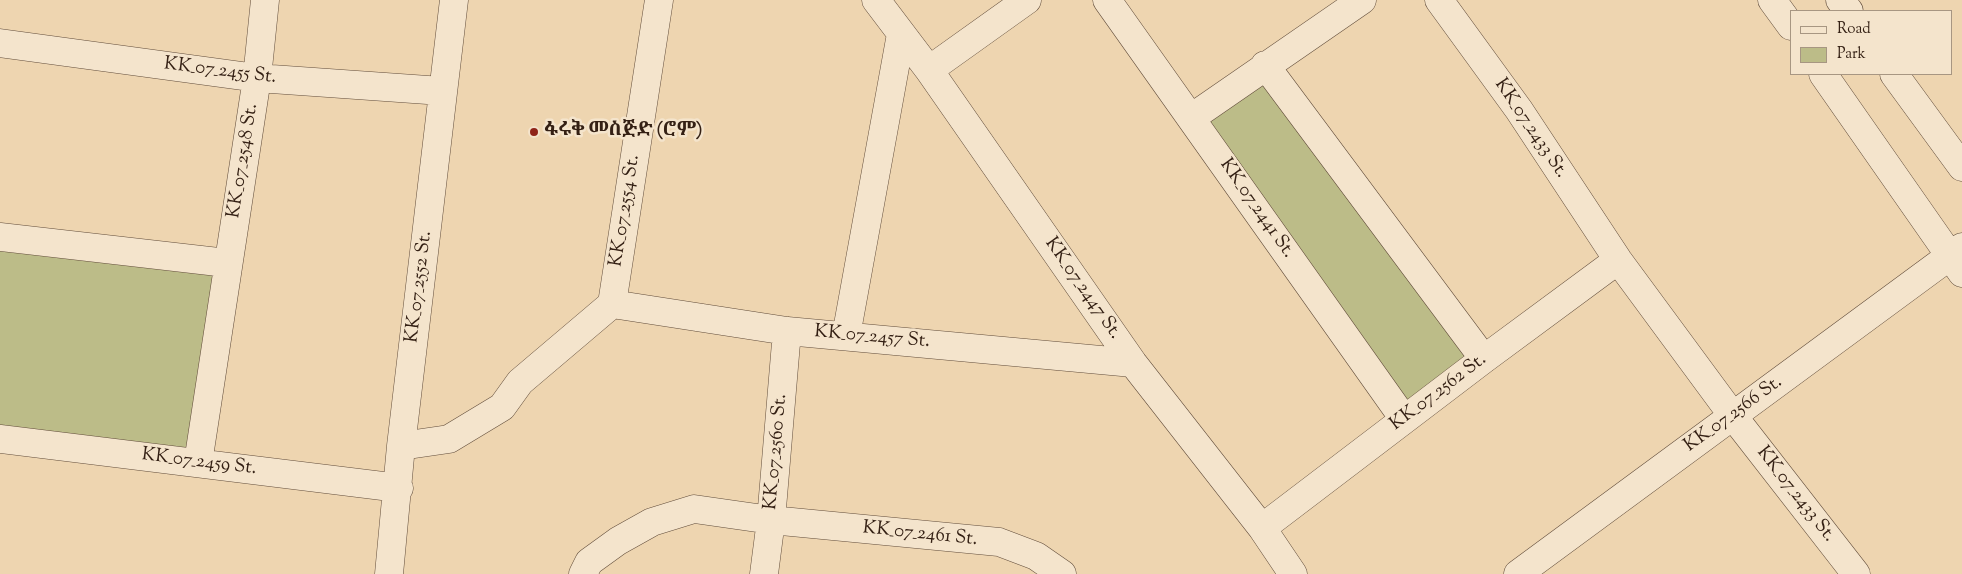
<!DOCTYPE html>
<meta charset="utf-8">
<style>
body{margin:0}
#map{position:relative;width:1962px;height:574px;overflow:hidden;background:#eed5b0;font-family:"Sorts Mill Goudy",serif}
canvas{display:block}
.legend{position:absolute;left:1790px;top:10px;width:162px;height:65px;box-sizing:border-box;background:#f4e4cc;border:1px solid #a79682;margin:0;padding:6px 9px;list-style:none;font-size:15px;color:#342014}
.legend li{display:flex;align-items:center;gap:10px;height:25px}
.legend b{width:25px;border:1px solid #a79682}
</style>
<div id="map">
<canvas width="1962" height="574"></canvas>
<ul class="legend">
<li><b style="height:6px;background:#f4e4cc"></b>Road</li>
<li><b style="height:14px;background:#bcbc88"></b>Park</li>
</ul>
</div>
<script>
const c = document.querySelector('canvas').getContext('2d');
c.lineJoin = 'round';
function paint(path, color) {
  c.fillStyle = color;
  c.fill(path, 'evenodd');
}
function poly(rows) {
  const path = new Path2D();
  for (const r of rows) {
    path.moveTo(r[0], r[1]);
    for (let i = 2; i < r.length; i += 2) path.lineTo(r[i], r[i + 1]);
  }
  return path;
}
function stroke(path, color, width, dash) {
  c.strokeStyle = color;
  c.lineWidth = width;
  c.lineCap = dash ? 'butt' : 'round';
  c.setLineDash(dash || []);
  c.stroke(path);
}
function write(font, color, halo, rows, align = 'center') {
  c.font = font + ' "Sorts Mill Goudy","Noto Serif Ethiopic",serif';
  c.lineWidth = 5;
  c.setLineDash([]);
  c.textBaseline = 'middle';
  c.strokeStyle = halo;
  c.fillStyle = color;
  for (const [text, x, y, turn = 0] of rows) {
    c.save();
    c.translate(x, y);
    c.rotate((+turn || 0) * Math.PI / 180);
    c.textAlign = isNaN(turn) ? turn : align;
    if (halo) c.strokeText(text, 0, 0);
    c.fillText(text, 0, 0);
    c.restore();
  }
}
paint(poly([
 [1265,65,1484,359,1404,419,1191,118],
 [0,237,227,263,198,463,0,439]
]), '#bcbc88');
const minor = poly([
 [876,0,929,70,1133,363,1262,528,1293,574],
 [1107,0,1404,419],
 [1439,0,1519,110,1618,260,1733,416,1856,574],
 [1772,0,1791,26],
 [1840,0,1849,11],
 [0,43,257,78,442,91],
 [1265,65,1484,359],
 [929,70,1027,0],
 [1823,74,1962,273],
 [1894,74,1962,167],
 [1191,118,1362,0],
 [0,237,227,263],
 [612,304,787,331,1133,363],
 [612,304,659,0],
 [846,336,901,34],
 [0,439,399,488],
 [401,446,449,439,502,407,520,382,612,304],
 [198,463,257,78,265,0],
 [1262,528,1484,359,1618,260],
 [389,574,401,446,454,0],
 [583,574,589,562,618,541,652,522,694,509,771,520,999,542,1036,556,1062,574],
 [764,574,771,520,787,331],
 [1518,574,1962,247]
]);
stroke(minor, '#624d3b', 29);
stroke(minor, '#f4e4cc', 28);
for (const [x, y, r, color] of [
 [534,132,5,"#8f2418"]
]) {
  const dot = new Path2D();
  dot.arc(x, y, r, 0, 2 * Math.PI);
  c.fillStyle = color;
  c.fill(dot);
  stroke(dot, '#f4e4cc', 2);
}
write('19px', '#342014', '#f4e4cc', [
 ["KK_07_2455 St.",220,72,7],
 ["KK_07_2433 St.",1530,129,56],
 ["KK_07_2548 St.",244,161,-81],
 ["KK_07_2441 St.",1256,209,55],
 ["KK_07_2554 St.",626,211,-81],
 ["KK_07_2552 St.",420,287,-83],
 ["KK_07_2447 St.",1082,289,55],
 ["KK_07_2457 St.",872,338,5],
 ["KK_07_2562 St.",1439,393,-37],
 ["KK_07_2566 St.",1734,415,-36],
 ["KK_07_2560 St.",777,452,-85],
 ["KK_07_2459 St.",199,463,7],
 ["KK_07_2433 St.",1795,495,52],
 ["KK_07_2461 St.",920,535,6]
]);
write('bold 19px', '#342014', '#f4e4cc', [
 ["ፋሩቅ መስጅድ (ሮም)",544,132]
], 'left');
</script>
